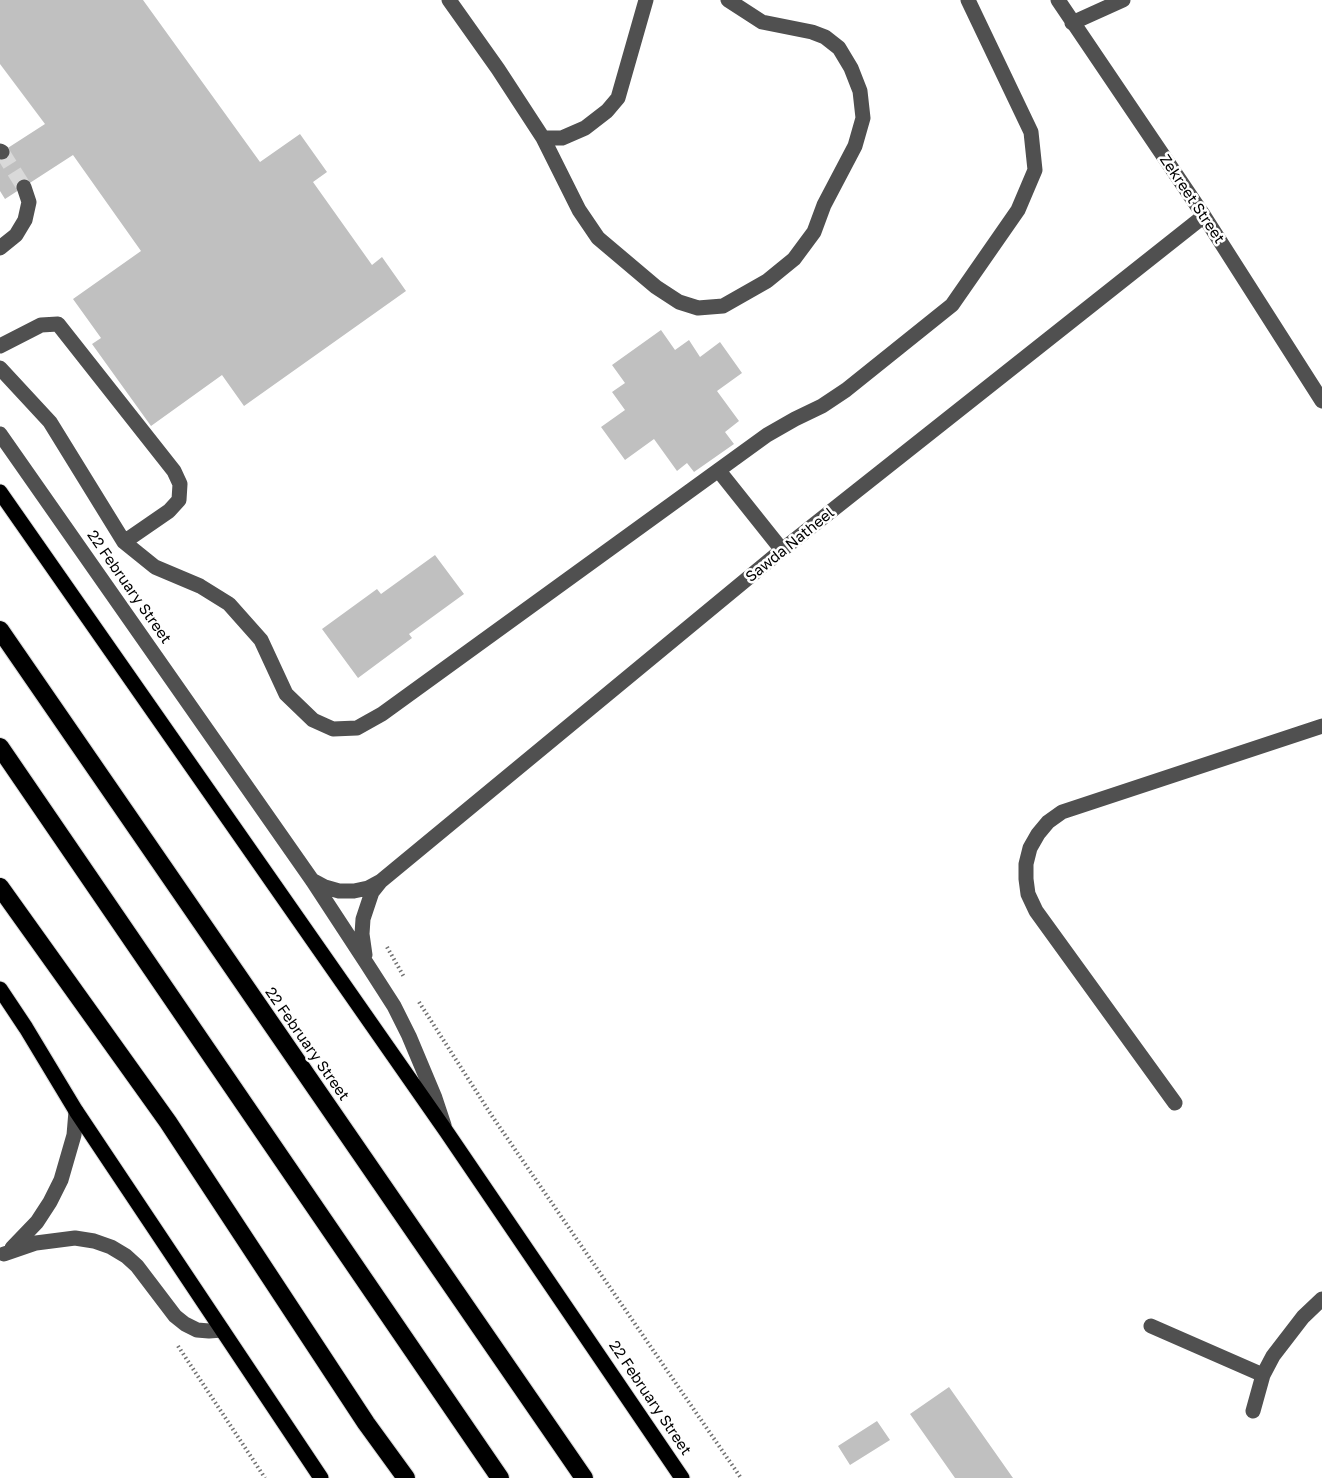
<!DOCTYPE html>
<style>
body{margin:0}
canvas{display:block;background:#fff}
</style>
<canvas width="1322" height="1478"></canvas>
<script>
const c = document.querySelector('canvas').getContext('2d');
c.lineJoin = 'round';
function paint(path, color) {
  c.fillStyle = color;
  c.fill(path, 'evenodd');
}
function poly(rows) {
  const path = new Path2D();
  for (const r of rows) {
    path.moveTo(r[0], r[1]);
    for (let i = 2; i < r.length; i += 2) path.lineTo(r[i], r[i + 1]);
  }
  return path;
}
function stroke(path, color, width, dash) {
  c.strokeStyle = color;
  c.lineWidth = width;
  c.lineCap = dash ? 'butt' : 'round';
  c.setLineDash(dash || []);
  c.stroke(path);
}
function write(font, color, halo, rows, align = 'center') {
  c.font = font + ' "Golos Text",sans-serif';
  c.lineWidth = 5;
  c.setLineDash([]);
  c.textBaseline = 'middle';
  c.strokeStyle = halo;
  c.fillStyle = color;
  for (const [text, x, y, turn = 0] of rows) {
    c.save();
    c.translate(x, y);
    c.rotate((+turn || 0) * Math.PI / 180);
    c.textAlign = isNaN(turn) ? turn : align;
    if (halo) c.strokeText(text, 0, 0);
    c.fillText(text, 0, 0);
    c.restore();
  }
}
paint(poly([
 [0,0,143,0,260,162,300,134,327,172,313,182,372,265,382,257,406,291,244,406,222,375,151,426,92,344,101,338,73,299,141,251,73,155,5,199,0,191,0,153,45,124,0,64],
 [661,330,675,350,689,340,700,357,720,342,742,373,717,391,739,421,725,432,734,444,694,472,687,463,677,471,654,439,625,460,601,427,625,410,612,392,625,383,612,365],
 [435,555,464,594,409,634,412,638,358,678,322,629,377,589,381,594],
 [949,1387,1013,1478,955,1478,910,1414],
 [877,1421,890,1440,850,1465,838,1446]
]), '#c0c0c0');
stroke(poly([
 [2,152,24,187]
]), '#d9d9d9', 15, [15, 8]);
const major = poly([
 [0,492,446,1131,682,1478],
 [0,989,26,1028,76,1111,321,1478]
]);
const highway = poly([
 [0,630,584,1478],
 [0,747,500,1478],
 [0,887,168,1122,366,1423,406,1478]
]);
stroke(major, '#dbdbdb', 17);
stroke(highway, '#dbdbdb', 20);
stroke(poly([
 [387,947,404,977],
 [419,1002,492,1116,741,1478],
 [178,1346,265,1478]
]), '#727272', 4, [1.5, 3]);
stroke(poly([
 [449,0,498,69,543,138,579,210,598,238,656,287,679,302,698,308,723,306,767,281,794,259,814,232,824,205,855,146,863,118,860,91,851,68,839,48,825,37,812,32,762,22,728,0],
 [1058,0,1204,216,1322,401],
 [1072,23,1123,0],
 [543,138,562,138,585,128,607,111,618,98,646,0],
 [0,151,2,152],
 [0,248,16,235,25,220,29,202,24,187],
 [0,346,41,325,58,324,174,471,180,484,179,500,169,511,124,542],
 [0,368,50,422,124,542,155,567,200,586,229,604,261,640,286,694,313,720,333,729,357,728,382,714,767,435,795,419,822,406,846,390,952,305,1018,210,1035,170,1031,132,968,0],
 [0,434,312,880,367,964,394,1006,409,1036,435,1098,444,1125],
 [719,471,782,550],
 [312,880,325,887,339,891,354,891,368,888,381,881,782,550,1204,216],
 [365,955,362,934,363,919,372,892,380,882],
 [1175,1103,1036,911,1028,894,1026,879,1026,864,1030,848,1038,834,1048,822,1062,812,1322,726],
 [12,1248,37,1222,50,1202,61,1180,74,1135,76,1111],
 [4,1254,36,1243,75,1238,94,1241,111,1247,126,1256,137,1266,175,1316,185,1324,197,1330,209,1331,222,1330],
 [1151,1326,1263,1375],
 [1253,1411,1263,1375,1273,1356,1303,1317,1322,1299]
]), '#505050', 15);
stroke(major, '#000', 15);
stroke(highway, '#000', 18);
write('15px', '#000', '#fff', [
 ["Zekreet Street",1192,199,56],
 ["Sawda Natheel",790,545,-39],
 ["22 February Street",129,587,55],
 ["22 February Street",307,1044,55],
 ["22 February Street",650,1398,56]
]);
</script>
